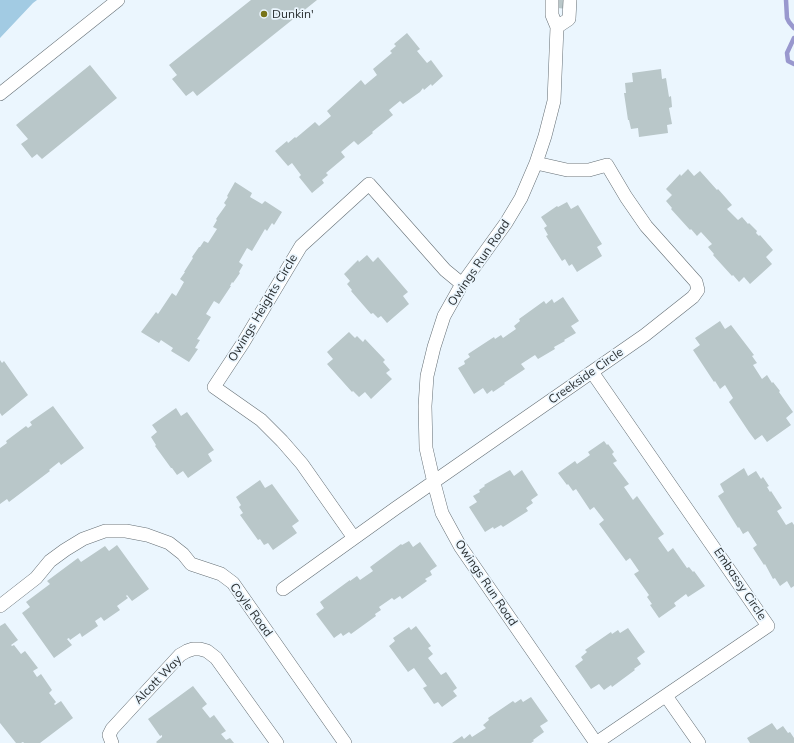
<!DOCTYPE html>
<style>
body{margin:0}
canvas{display:block;background:#ebf6fe}
</style>
<canvas width="794" height="743"></canvas>
<script>
const c = document.querySelector('canvas').getContext('2d');
c.lineJoin = 'round';
function paint(path, color) {
  c.fillStyle = color;
  c.fill(path, 'evenodd');
}
function poly(rows) {
  const path = new Path2D();
  for (const r of rows) {
    path.moveTo(r[0], r[1]);
    for (let i = 2; i < r.length; i += 2) path.lineTo(r[i], r[i + 1]);
  }
  return path;
}
function stroke(path, color, width, dash) {
  c.strokeStyle = color;
  c.lineWidth = width;
  c.lineCap = dash ? 'butt' : 'round';
  c.setLineDash(dash || []);
  c.stroke(path);
}
function write(font, color, halo, rows, align = 'center') {
  c.font = font + ' Mulish,sans-serif';
  c.lineWidth = 3.5;
  c.setLineDash([]);
  c.textBaseline = 'middle';
  c.strokeStyle = halo;
  c.fillStyle = color;
  for (const [text, x, y, turn = 0] of rows) {
    c.save();
    c.translate(x, y);
    c.rotate((+turn || 0) * Math.PI / 180);
    c.textAlign = isNaN(turn) ? turn : align;
    if (halo) c.strokeText(text, 0, 0);
    c.fillText(text, 0, 0);
    c.restore();
  }
}
paint(poly([
 [0,0,37,0,33,3,0,38]
]), '#a2cbe3');
stroke(poly([
 [786,0,787,18,789,22,794,28],
 [794,38,787,53,788,61,794,64]
]), '#9998ce', 4.5);
paint(poly([
 [251,0,317,0,197,96,193,91,186,96,172,79,177,75,169,65],
 [559,0,567,0,567,9,558,8],
 [407,33,420,49,417,51,427,63,431,60,443,76,432,86,431,84,424,90,423,88,420,92,403,104,400,101,389,110,393,115,372,132,373,133,358,145,354,141,341,152,345,157,326,173,328,175,322,180,324,183,312,193,299,177,301,175,292,163,288,166,275,151,287,141,288,143,295,137,296,138,315,122,319,126,331,116,327,111,361,80,365,85,377,75,373,69,392,53,390,51,396,46,394,44],
 [90,65,117,98,42,159,37,154,32,158,21,144,28,139,16,125],
 [661,69,662,79,666,78,669,97,671,96,672,107,669,108,672,124,667,125,668,133,639,137,638,128,631,129,629,120,628,120,624,93,626,93,625,83,633,82,632,73],
 [688,169,694,176,700,171,717,190,718,189,726,198,732,205,727,209,738,220,742,217,748,224,749,223,757,231,756,233,759,236,760,235,773,250,766,257,772,264,750,284,744,277,739,282,733,275,732,276,713,255,714,254,708,247,712,244,701,232,697,236,691,229,690,230,671,209,672,208,666,201,672,195,666,189,680,174,681,176],
 [235,182,252,193,250,197,262,204,265,201,282,212,274,225,272,223,267,231,265,229,252,251,247,248,239,262,243,265,239,272,240,273,233,283,232,282,230,286,231,286,219,304,214,301,206,314,211,317,200,335,197,339,200,340,195,348,198,349,189,362,171,351,173,348,161,340,159,343,141,332,156,312,158,314,172,293,176,296,184,282,180,279,185,272,184,272,193,258,192,257,199,247,200,247,204,241,208,243,217,229,213,227,217,220,216,219,226,205,224,203,228,197,227,196],
 [567,202,571,209,578,205,602,244,597,247,602,256,577,272,572,264,569,266,565,259,562,261,546,236,548,235,544,228,547,226,541,217,557,206,558,207],
 [367,255,373,262,378,257,408,292,403,296,409,304,387,323,381,316,378,318,373,313,371,314,351,291,352,290,347,284,350,281,344,274,358,260,359,262],
 [563,297,579,321,571,326,576,333,564,340,565,341,554,347,555,349,538,359,535,355,521,364,525,369,504,383,505,384,493,392,492,390,487,394,483,388,474,394,458,368,465,364,464,361,470,357,468,354,494,337,495,339,501,335,503,338,516,329,514,326,520,321,519,319,544,301,546,304,552,299,554,303],
 [720,321,725,329,731,325,754,355,752,356,757,363,753,365,762,379,767,375,772,383,773,382,780,391,779,392,793,412,786,418,791,425,767,442,762,435,755,440,749,432,729,402,733,398,725,385,720,389,715,381,714,382,693,350,700,345,695,338],
 [349,332,355,338,357,336,363,342,365,339,385,360,383,362,390,370,386,373,392,379,371,399,365,392,359,397,353,391,352,392,327,364,333,359,327,352],
 [0,360,2,363,4,361,28,395,2,416,0,413],
 [53,406,84,448,61,465,59,462,49,470,50,471,9,502,7,499,0,504,0,448,7,443,6,441,26,426,28,428,32,425,30,422],
 [176,408,181,416,187,412,214,450,208,454,212,461,188,478,183,471,177,475,172,468,171,468,155,446,156,445,151,437,157,432,152,425],
 [604,441,607,445,608,444,614,452,612,454,617,461,613,463,629,484,624,487,633,500,637,496,664,534,658,538,668,552,673,548,687,568,689,567,693,572,694,571,705,586,688,597,686,594,674,603,676,606,659,618,650,605,652,604,647,597,649,595,634,574,639,571,630,558,626,561,599,524,604,520,594,507,590,510,576,489,573,491,568,484,567,485,558,473,575,461,577,464,590,455,588,452],
 [744,468,748,476,756,471,761,479,763,477,769,486,767,487,770,492,771,491,782,508,777,511,786,525,792,522,794,525,794,586,791,588,787,581,780,586,775,578,773,579,765,564,764,565,753,548,757,545,748,531,743,534,739,527,738,528,718,496,724,492,720,484],
 [510,470,514,476,522,470,538,495,531,500,533,503,526,508,528,511,503,527,501,525,494,529,493,527,485,532,469,507,477,502,473,496,480,492,479,490,485,486,484,485],
 [260,480,265,488,272,484,299,521,292,526,297,533,273,550,268,543,264,545,260,539,258,540,240,515,243,513,239,507,241,505,236,497],
 [409,541,413,547,420,542,437,566,430,571,432,575,425,579,427,581,402,599,400,596,394,600,392,598,379,607,381,610,375,614,376,616,351,634,349,632,343,636,341,633,334,638,316,614,324,608,320,602,350,580,350,581,357,576,360,580,373,571,370,567,401,544,402,545],
 [117,545,149,589,132,601,127,595,126,596,128,598,117,606,120,610,104,621,101,617,95,621,98,626,82,637,80,633,70,640,69,638,67,639,72,645,54,658,22,613,30,607,26,602,50,584,47,581,78,558,81,562,105,546,109,551],
 [5,623,18,640,11,645,12,646,14,645,21,654,25,651,38,668,33,671,37,677,41,674,52,690,49,693,56,702,54,704,55,705,61,701,73,718,40,743,24,743,23,742,21,743,16,743,0,723,0,626],
 [416,626,431,646,428,648,433,654,428,658,441,675,446,672,457,688,453,691,457,696,442,707,438,702,434,704,423,688,427,686,414,668,408,672,389,646,395,641,393,638,409,627,411,630],
 [628,628,645,652,637,658,641,664,634,669,635,670,612,687,611,685,604,690,599,684,591,689,575,666,583,660,581,657,587,652,585,650,611,632,612,634,618,630,620,633],
 [193,686,207,704,202,708,210,718,214,715,226,731,221,734,226,740,230,738,234,743,157,743,156,742,162,737,162,735,160,736,148,719],
 [531,697,548,721,540,726,544,732,533,740,534,741,531,743,452,743,462,736,464,739,470,734,472,737,486,728,483,725,489,720,488,718,513,701,515,703,521,699,523,702],
 [772,723,777,730,783,726,788,733,790,732,794,738,794,743,750,743,747,738]
]), '#b9c7c9');
const minor = poly([
 [552,0,552,15,557,27,554,101,545,136,536,163,521,198,506,223,462,284,444,316,434,347,427,376,425,406,426,448,434,483,442,513,460,546,596,743],
 [557,27,569,19,570,0],
 [0,94,118,0],
 [592,372,768,626,596,743],
 [354,538,302,464,282,441,261,420,214,387,243,343,301,246,369,184,445,270,462,284],
 [283,589,396,508,645,335,693,297,698,290,696,282,646,226,626,197,607,165,589,170,567,170,536,163],
 [0,606,36,578,50,561,65,550,83,539,105,531,126,531,147,535,169,543,183,554,191,564,221,574,233,583,345,743],
 [666,696,699,743],
 [112,743,109,735,112,729,180,655,187,651,193,649,200,649,207,651,216,658,277,743]
]);
stroke(minor, '#656f75', 14);
stroke(minor, '#fff', 13);
for (const [x, y, r, color] of [
 [264,14,4,"#787419"]
]) {
  const dot = new Path2D();
  dot.arc(x, y, r, 0, 2 * Math.PI);
  c.fillStyle = color;
  c.fill(dot);
  stroke(dot, '#ebf6fe', 1.5);
}
write('12px', '#282d2f', '#ebf6fe', [
 ["Dunkin'",272,14]
], 'left');
write('12px', '#282d2f', '#ebf6fe', [
 ["Owings Run Road",479,263,-56],
 ["Owings Heights Circle",263,308,-59],
 ["Creekside Circle",586,376,-35],
 ["Owings Run Road",486,583,56],
 ["Embassy Circle",740,584,56],
 ["Coyle Road",251,610,54],
 ["Alcott Way",158,680,-46]
]);
</script>
